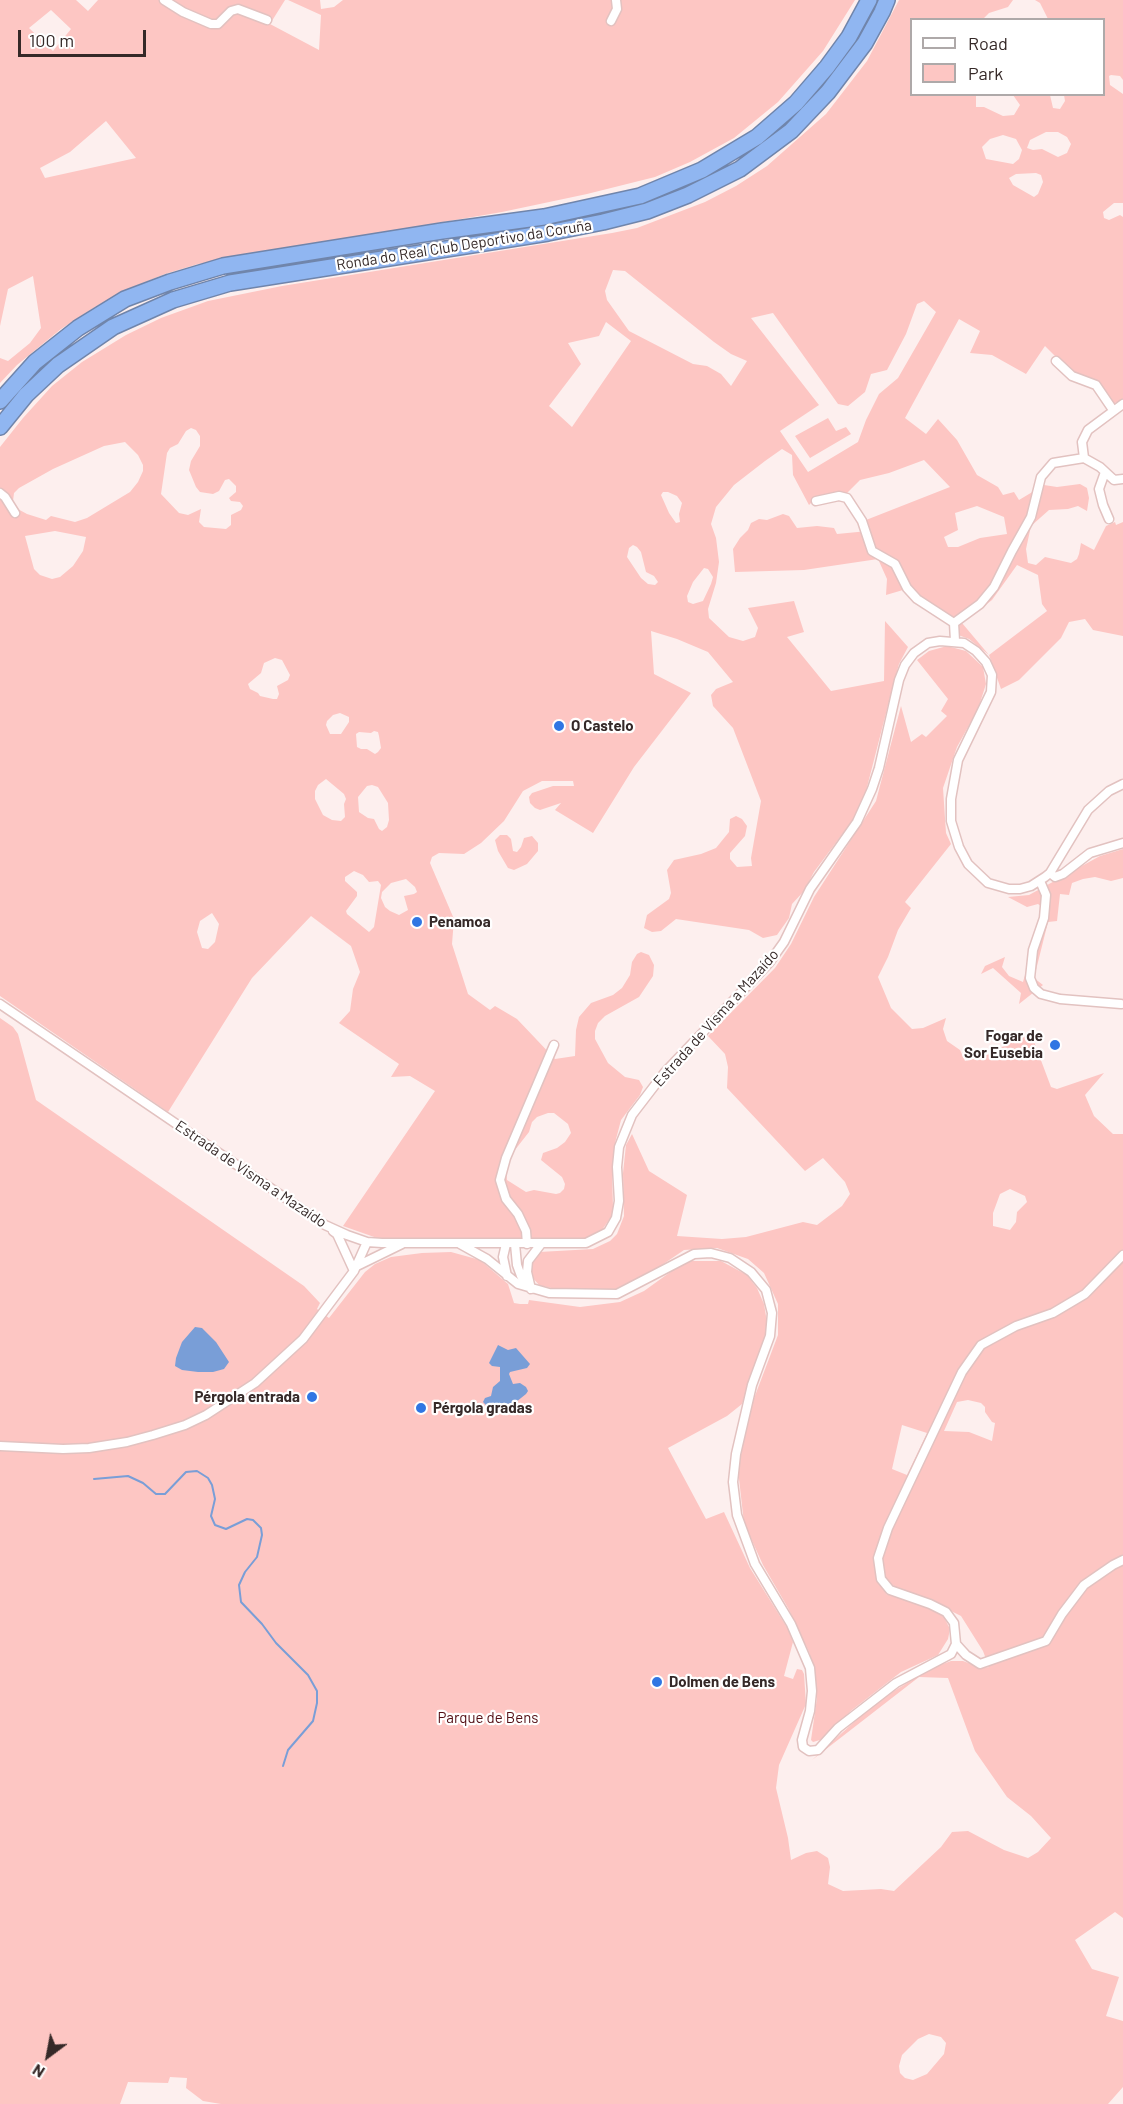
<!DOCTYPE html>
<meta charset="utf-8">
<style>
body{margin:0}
#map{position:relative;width:1123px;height:2104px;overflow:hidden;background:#fdefee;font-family:Barlow,sans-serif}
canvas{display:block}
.legend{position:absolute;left:910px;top:18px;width:195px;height:78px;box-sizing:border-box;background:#fff;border:2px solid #aea9a9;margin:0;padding:8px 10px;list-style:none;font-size:18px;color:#352928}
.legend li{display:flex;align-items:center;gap:12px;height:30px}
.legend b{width:30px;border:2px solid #aea9a9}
.north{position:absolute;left:18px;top:2026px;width:60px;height:60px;-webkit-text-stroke:4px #fff;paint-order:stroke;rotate:212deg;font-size:16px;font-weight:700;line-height:24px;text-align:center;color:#352928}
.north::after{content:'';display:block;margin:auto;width:21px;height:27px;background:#352928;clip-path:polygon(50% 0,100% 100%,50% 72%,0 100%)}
.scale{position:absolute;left:18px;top:30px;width:128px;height:27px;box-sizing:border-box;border:3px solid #352928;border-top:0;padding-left:8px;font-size:18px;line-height:21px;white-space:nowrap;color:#352928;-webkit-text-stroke:4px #fff;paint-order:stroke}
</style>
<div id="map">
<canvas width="1123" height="2104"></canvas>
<ul class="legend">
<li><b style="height:8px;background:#fff"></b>Road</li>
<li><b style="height:16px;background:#fdc6c3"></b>Park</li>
</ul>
<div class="north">N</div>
<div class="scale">100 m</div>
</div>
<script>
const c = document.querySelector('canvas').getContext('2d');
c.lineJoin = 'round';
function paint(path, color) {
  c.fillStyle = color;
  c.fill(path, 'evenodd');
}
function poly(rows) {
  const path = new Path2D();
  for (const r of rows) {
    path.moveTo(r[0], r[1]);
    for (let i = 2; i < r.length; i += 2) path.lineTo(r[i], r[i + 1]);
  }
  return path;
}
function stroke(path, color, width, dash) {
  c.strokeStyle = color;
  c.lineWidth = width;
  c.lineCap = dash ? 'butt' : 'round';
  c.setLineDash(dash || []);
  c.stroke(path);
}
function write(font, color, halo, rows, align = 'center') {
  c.font = font + ' Barlow,sans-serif';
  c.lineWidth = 4.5;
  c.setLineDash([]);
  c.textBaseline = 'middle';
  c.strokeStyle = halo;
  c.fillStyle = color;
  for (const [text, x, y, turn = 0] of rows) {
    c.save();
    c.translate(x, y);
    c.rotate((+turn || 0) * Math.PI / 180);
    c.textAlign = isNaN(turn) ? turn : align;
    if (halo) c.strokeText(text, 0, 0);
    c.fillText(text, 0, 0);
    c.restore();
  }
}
paint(poly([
 [0,0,76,0,88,11,98,0,285,0,270,24,319,50,321,15,288,0,320,0,321,9,334,7,343,0,855,0,823,51,778,102,734,138,690,162,655,177,587,194,502,212,198,264,165,274,133,287,95,307,61,329,17,365,0,383,0,358,8,361,30,343,41,328,33,276,8,289,0,326],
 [51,10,71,29,53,51,29,28],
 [106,121,136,158,45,178,40,168,70,152],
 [899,0,1013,0,1008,7,989,13,983,19,912,20,912,94,976,95,976,107,984,107,1003,116,1014,115,1020,105,1013,95,1050,95,1053,108,1060,109,1065,101,1064,95,1104,94,1104,20,1048,19,1040,3,1035,0,1123,0,1123,80,1120,76,1111,75,1109,76,1110,85,1123,94,1123,203,1114,203,1103,212,1104,218,1109,220,1120,215,1123,217,1123,399,1113,404,1065,366,1045,346,1026,374,992,355,970,353,980,331,959,319,905,418,926,434,938,419,957,440,977,475,998,487,1003,495,1014,492,1019,500,1044,485,1057,487,1080,484,1087,488,1089,498,1087,511,1078,506,1068,509,1049,510,1031,526,1026,549,1028,563,1036,565,1045,557,1071,563,1077,559,1079,554,1081,543,1094,550,1106,526,1115,522,1116,525,1123,522,1123,636,1093,630,1085,619,1069,622,1061,638,1019,680,1001,689,989,655,969,639,950,632,951,624,913,601,903,590,886,595,887,579,878,559,804,570,735,572,733,549,740,538,748,530,751,523,759,519,767,520,783,514,789,516,797,528,817,526,834,528,837,534,868,531,866,520,950,487,924,460,889,473,860,480,845,495,815,499,809,505,793,475,792,455,782,449,765,461,734,485,716,507,711,524,716,538,719,562,716,583,708,609,709,618,729,637,743,641,755,637,758,628,748,608,794,601,804,632,787,637,831,691,884,681,885,621,908,647,899,664,894,682,866,791,855,817,814,872,804,891,792,904,789,918,777,935,763,938,749,930,676,919,661,931,652,932,644,928,647,915,669,899,671,893,667,870,674,860,701,854,716,848,729,832,730,819,736,816,742,819,747,826,745,836,730,853,730,859,737,867,752,866,751,858,761,801,733,728,713,706,711,695,716,689,733,682,708,652,677,639,651,631,654,674,691,693,634,767,593,833,555,810,561,803,540,810,535,808,530,803,529,797,532,793,553,786,574,786,573,781,542,781,523,791,504,821,481,843,464,854,439,853,432,857,430,863,454,919,452,944,468,994,490,1010,495,1006,517,1019,555,1059,575,1056,576,1030,579,1017,591,1003,613,995,622,988,630,975,632,962,637,954,641,952,649,955,654,965,653,976,639,997,605,1016,598,1023,595,1031,595,1039,608,1063,625,1077,639,1080,643,1087,640,1095,621,1120,615,1143,612,1173,613,1207,611,1217,602,1230,586,1238,377,1238,343,1226,435,1091,410,1076,391,1077,399,1064,339,1023,350,1011,353,989,360,972,351,946,311,916,252,978,168,1112,0,996,0,447,23,418,52,386,82,362,126,335,161,318,208,301,282,286,612,233,637,228,705,202,736,186,767,166,826,114,867,61],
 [1046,132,1058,132,1067,137,1071,144,1067,153,1058,157,1042,149,1033,150,1027,148,1030,140],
 [1003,135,1016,139,1022,150,1019,159,1013,164,986,159,982,147,990,139],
 [1036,173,1041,175,1043,182,1038,194,1034,197,1013,185,1009,178,1016,174],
 [613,270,625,271,714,342,731,354,747,361,731,386,721,374,707,366,693,364,629,331,607,300,605,291],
 [924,301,936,312,898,378,879,394,866,420,858,442,808,472,780,431,819,405,751,318,773,313,838,404,848,406,865,392,871,374,887,370,906,334,917,304],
 [606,322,631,341,572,427,549,406,581,364,568,343,599,336],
 [191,428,196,430,200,436,200,446,191,461,189,470,196,487,200,492,213,494,219,491,225,480,229,479,236,486,236,492,229,498,231,501,240,502,243,506,241,510,231,515,231,525,226,529,204,527,199,522,201,509,188,515,179,513,161,494,167,453,170,448,178,444,186,431],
 [125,442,138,455,143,465,143,471,138,482,130,492,87,518,75,522,51,516,46,520,27,514,16,508,13,501,14,493,19,488,53,469,104,446],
 [663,492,668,492,677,496,682,503,679,514,680,522,676,523,669,513,661,495],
 [977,506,1004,517,1007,534,980,538,958,547,948,547,944,537,958,530,955,513],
 [55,531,86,537,83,551,73,566,60,577,52,579,40,575,34,569,25,536],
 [633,545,637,547,641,552,646,572,654,576,658,582,655,585,648,584,641,578,627,557,629,548],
 [1017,565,1038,575,1042,604,1047,611,989,655,962,623,992,600],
 [704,568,708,569,713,577,711,584,703,601,693,604,688,602,687,596,693,582],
 [275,658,282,660,290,675,288,680,277,686,279,694,277,699,273,699,260,696,258,693,250,689,248,684,261,673,264,663],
 [340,713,349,717,349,722,341,734,330,734,326,725,327,721,333,715],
 [374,731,378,732,379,736,381,748,378,752,375,754,367,749,361,749,357,747,356,734,359,732,371,733],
 [326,779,344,794,346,799,344,804,345,817,341,821,332,820,323,815,315,799,315,791,318,785],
 [372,785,378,787,388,803,389,820,387,827,382,831,379,829,374,819,368,818,359,812,358,797,367,786],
 [354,871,363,875,369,882,378,881,381,885,374,927,369,932,347,914,346,911,357,896,357,892,345,881,345,877],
 [406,879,415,887,417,892,414,894,404,896,408,910,399,915,390,911,385,907,381,898,382,892,391,883],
 [212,913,219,924,215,942,208,949,202,948,197,932,200,921],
 [548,1113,554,1113,568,1124,571,1133,565,1142,557,1148,543,1153,541,1160,562,1177,565,1184,564,1189,560,1193,556,1194,534,1190,526,1192,507,1180,506,1169,511,1155,529,1132,532,1122,537,1117],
 [828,418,836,431,846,427,851,434,810,458,795,436],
 [947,646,966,651,983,667,986,684,978,709,957,747,943,788,946,833,951,844,905,902,911,908,898,930,888,957,878,977,891,1008,912,1029,923,1028,946,1018,943,1029,947,1041,960,1050,965,1061,990,1054,1030,1031,1051,1087,1057,1089,1104,1073,1085,1095,1094,1116,1113,1134,1123,1134,1123,1918,1115,1912,1075,1940,1092,1969,1119,1977,1106,2016,1123,2021,1123,2087,1108,2104,221,2104,203,2101,186,2088,187,2078,170,2077,168,2083,128,2082,120,2104,0,2104,0,1018,13,1027,18,1034,36,1100,304,1286,320,1303,317,1309,329,1318,365,1272,375,1264,391,1257,422,1253,451,1252,480,1260,508,1284,514,1303,520,1304,528,1304,529,1300,580,1307,620,1302,644,1291,676,1268,691,1261,721,1261,747,1275,757,1288,764,1304,766,1316,766,1330,763,1343,742,1404,727,1416,668,1448,706,1519,724,1512,750,1568,788,1629,793,1642,784,1676,793,1679,797,1669,802,1670,804,1674,806,1704,779,1765,776,1788,788,1838,791,1860,806,1853,817,1851,828,1858,830,1867,828,1884,843,1891,881,1889,894,1891,941,1847,952,1832,968,1831,1004,1850,1028,1858,1038,1852,1051,1838,1031,1816,1007,1797,975,1751,948,1678,919,1677,812,1760,864,1713,894,1691,932,1668,951,1661,963,1661,982,1668,989,1667,983,1651,961,1616,925,1598,900,1590,885,1580,886,1594,932,1609,944,1617,950,1629,948,1639,938,1655,901,1672,852,1710,820,1740,813,1742,811,1740,817,1698,815,1672,809,1652,788,1608,763,1565,744,1523,738,1470,750,1409,778,1335,778,1304,764,1273,748,1259,717,1248,684,1250,640,1280,615,1290,596,1291,555,1289,539,1285,531,1276,532,1263,539,1252,593,1249,610,1241,617,1234,624,1216,623,1173,626,1145,632,1134,649,1171,687,1195,677,1236,722,1239,746,1237,803,1222,817,1225,842,1206,850,1194,845,1182,823,1158,805,1171,727,1088,728,1067,725,1054,708,1036,775,968,791,944,814,897,876,801,901,706,911,742,922,734,926,737,947,716,941,711,948,699,917,660,929,651],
 [1010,1189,1025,1196,1027,1202,1017,1212,1016,1222,1010,1230,993,1226,993,1213,1000,1194],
 [968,1400,981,1403,985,1407,985,1412,992,1422,995,1423,992,1441,969,1432,944,1431,957,1402],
 [902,1425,927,1433,907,1475,892,1469],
 [929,2034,941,2037,946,2043,944,2054,927,2074,913,2080,905,2078,900,2073,899,2066,902,2055,918,2039],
 [500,835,507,835,511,839,513,851,517,852,521,847,524,838,532,836,538,843,538,851,527,864,514,870,508,868,498,851,495,840],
 [1123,849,1123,878,1111,881,1095,877,1083,879,1072,883,1069,895,1060,894,1057,921,1048,922,1034,978,1043,985,1019,1004,1021,993,993,968,981,974,985,966,1005,957,1002,967,1009,976,1023,982,1040,922,1042,907,1038,904,1027,907,1008,897,1029,895,1100,856]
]), '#fdc6c3');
paint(poly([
 [195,1327,202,1328,216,1342,229,1362,224,1369,213,1372,198,1372,182,1370,175,1366,176,1358,182,1342],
 [498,1345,508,1350,516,1348,530,1364,527,1368,510,1372,509,1374,513,1384,520,1383,526,1387,528,1391,526,1394,516,1402,503,1405,496,1410,489,1408,483,1402,485,1398,491,1396,493,1387,500,1381,500,1367,492,1366,489,1363]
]), '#799ed7');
stroke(poly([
 [94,1479,128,1476,143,1483,156,1494,165,1494,186,1472,197,1471,208,1478,212,1485,215,1499,211,1516,215,1525,226,1529,247,1519,253,1520,261,1528,262,1535,257,1557,245,1572,239,1585,241,1602,262,1624,276,1643,308,1675,317,1691,317,1703,313,1721,288,1750,283,1766]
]), '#799ed7', 2);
const street = poly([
 [164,0,183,12,211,24,218,24,231,11,238,9,267,20],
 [611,21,617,9,616,0],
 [1056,361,1072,376,1096,385,1113,410],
 [1084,458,1100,467,1114,480,1123,479],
 [1105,472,1099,489,1103,505,1109,519],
 [0,493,5,497,15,513],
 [816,501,839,496,847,498,862,521,872,551,895,564,907,588,917,599,954,623,980,604,994,587,1012,551,1031,517,1041,477,1053,463,1084,458,1082,442,1088,430,1123,404],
 [954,623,955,641],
 [1050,873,1055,877,1063,874,1090,853,1123,843],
 [1040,881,1046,895,1044,918,1033,950,1030,978,1034,988,1041,994,1060,999,1121,1004],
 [0,1004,325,1225,347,1235,367,1242,382,1243,586,1243,608,1232,616,1218,619,1201,617,1167,619,1147,632,1115,665,1072,769,963,784,942,810,889,857,822,872,789,879,768,899,680,905,665,914,653,928,643,940,641,964,643,976,651,986,662,992,675,991,692,958,760,951,799,951,821,959,847,968,864,988,883,1009,889,1020,889,1031,886,1045,877,1050,873,1088,810,1109,791,1123,784],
 [333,1231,337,1234,354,1271],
 [460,1244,487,1259,518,1284,549,1293,617,1294,694,1254,711,1253,730,1258,751,1272,766,1290,772,1313,770,1336,752,1385,736,1454,733,1482,737,1515,755,1564,791,1624,810,1668,812,1691,810,1711,802,1740,803,1747,809,1751,818,1750,838,1728,896,1683,951,1654,956,1644,954,1623,946,1612,930,1604,890,1590,881,1579,878,1558,888,1528,962,1372,981,1345,1016,1326,1053,1313,1085,1294,1123,1255],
 [506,1244,503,1257,507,1276],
 [515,1244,517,1265,521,1276,529,1286],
 [527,1244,526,1231,518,1214,506,1199,500,1180,506,1158,554,1045],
 [357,1266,402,1244],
 [531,1289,527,1272,528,1261,541,1244],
 [0,1446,63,1449,89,1448,127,1442,153,1435,185,1425,206,1415,255,1383,303,1339,354,1271,367,1242],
 [956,1644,966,1655,980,1664,1046,1641,1062,1614,1084,1585,1113,1565,1123,1560]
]);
const highway = poly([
 [0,401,35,362,78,328,125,299,170,282,223,266,442,231,544,217,640,196,702,170,757,137,796,103,827,67,849,37,869,0],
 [0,427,26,395,58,365,113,327,173,300,230,283,548,233,603,222,647,211,688,195,740,169,791,131,828,92,865,43,882,12,887,0]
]);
stroke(street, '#e2c2c0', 11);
stroke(highway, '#7085ab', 18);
stroke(street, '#fff', 8);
stroke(highway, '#90b6f1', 15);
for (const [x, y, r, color] of [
 [559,726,6,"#3076e3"],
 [417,922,6,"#3076e3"],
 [1055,1045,6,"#3076e3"],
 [312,1397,6,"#3076e3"],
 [421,1408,6,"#3076e3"],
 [657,1682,6,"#3076e3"]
]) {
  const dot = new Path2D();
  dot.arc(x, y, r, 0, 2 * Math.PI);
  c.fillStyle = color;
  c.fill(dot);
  stroke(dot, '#fff', 2);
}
write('15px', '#352928', '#fff', [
 ["Ronda do Real Club Deportivo da Coruña",464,245,-9],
 ["Estrada de Visma a Mazaído",716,1018,-48],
 ["Estrada de Visma a Mazaído",251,1174,34]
]);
write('bold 15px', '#352928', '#fff', [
 ["O Castelo",571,726],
 ["Penamoa",429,922],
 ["Fogar de",1043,1036,"right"],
 ["Sor Eusebia",1043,1053,"right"],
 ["Pérgola entrada",300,1397,"right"],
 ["Pérgola gradas",433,1408],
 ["Dolmen de Bens",669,1682]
], 'left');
write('15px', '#530e14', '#fff', [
 ["Parque de Bens",488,1718]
]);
</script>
